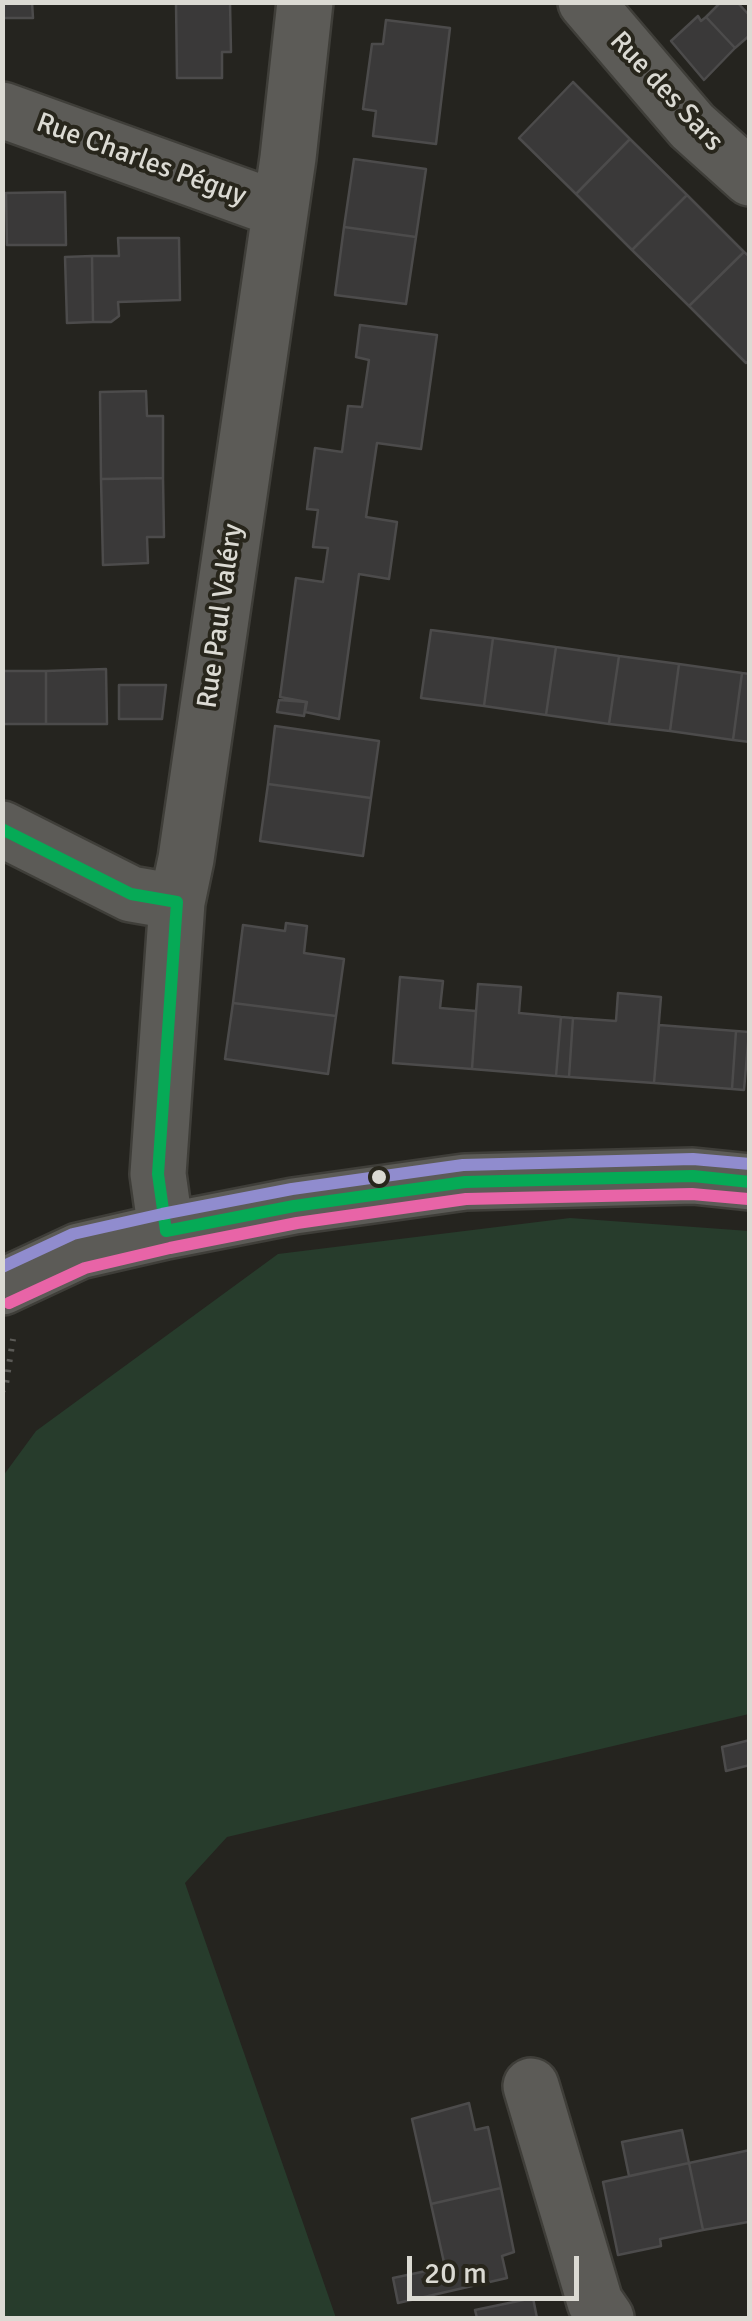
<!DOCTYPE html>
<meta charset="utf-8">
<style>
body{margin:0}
#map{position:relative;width:752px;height:2321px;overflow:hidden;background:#25241f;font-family:Signika,sans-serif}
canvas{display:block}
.frame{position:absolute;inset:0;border:5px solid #dbdad3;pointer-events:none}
.scale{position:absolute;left:407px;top:2256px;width:172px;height:45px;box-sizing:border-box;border:5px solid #dbdad3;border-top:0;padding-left:12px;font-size:30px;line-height:35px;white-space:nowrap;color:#dbdad3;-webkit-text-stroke:8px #28261c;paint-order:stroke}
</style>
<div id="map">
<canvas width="752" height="2321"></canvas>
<div class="frame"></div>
<div class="scale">20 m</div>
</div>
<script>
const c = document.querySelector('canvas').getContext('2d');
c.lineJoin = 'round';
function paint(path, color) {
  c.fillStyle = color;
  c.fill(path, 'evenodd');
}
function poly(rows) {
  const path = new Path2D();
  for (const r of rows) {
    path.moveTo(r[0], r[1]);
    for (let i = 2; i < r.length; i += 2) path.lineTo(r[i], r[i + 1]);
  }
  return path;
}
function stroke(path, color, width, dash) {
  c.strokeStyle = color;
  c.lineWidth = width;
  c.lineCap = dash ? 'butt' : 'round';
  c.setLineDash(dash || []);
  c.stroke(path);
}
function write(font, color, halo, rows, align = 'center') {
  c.font = font + ' Signika,sans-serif';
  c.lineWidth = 8;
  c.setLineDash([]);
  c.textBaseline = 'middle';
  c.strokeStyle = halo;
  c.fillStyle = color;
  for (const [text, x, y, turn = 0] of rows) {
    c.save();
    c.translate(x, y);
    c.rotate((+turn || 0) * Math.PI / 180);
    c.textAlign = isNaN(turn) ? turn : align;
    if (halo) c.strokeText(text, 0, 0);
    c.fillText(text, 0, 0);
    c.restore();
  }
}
paint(poly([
 [570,1218,749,1231,749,1714,227,1837,185,1883,336,2318,3,2318,3,1476,36,1431,278,1254]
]), '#273c2c');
const building = poly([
 [2,2,32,2,33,18,2,18,2,2],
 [176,2,230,2,231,52,222,52,222,78,177,78,176,2],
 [721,2,737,2,750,16,750,35,735,48,706,17,721,2],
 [698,16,701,21,706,17,735,48,704,80,671,41,698,16],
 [386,20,450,28,436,144,373,136,376,111,363,109,372,44,383,44,386,20],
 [573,82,630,139,576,194,519,138,573,82],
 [630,139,687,195,632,250,576,194,630,139],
 [354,159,426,169,416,237,344,227,354,159],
 [65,192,66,245,7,245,6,193,65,192],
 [687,195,744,252,689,306,632,250,687,195],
 [344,227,416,237,406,304,335,295,344,227],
 [118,238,179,238,180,300,118,302,119,316,111,322,93,322,92,256,119,256,118,238],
 [744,252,750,257,750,360,746,363,689,306,744,252],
 [92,256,93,322,67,323,65,257,92,256],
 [360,325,437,335,421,449,377,443,366,517,397,522,389,579,359,574,339,719,305,712,307,702,280,697,296,578,323,582,328,548,313,547,318,510,307,509,315,448,342,452,348,406,362,407,369,360,356,357,360,325],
 [146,391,147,416,163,416,163,478,101,479,100,392,146,391],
 [163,478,164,537,147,537,148,563,103,565,101,479,163,478],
 [431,630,493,638,484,706,421,698,431,630],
 [493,638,556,647,546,715,484,706,493,638],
 [556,647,619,656,609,724,546,715,556,647],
 [619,656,679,664,670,731,609,724,619,656],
 [679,664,742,673,733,740,670,731,679,664],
 [106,669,107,724,46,724,46,671,106,669],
 [2,671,46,671,46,724,2,724,2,671],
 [742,673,750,674,750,742,733,740,742,673],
 [119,685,166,685,162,719,119,719,119,685],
 [279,700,306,702,304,716,277,712,279,700],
 [275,726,379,741,371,798,268,784,275,726],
 [268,784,371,798,363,856,260,841,268,784],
 [286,923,307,926,304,953,344,959,336,1016,233,1003,243,925,285,931,286,923],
 [400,977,443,981,440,1008,476,1011,472,1069,393,1063,400,977],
 [478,984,521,987,519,1013,561,1017,556,1076,472,1069,478,984],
 [618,993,661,997,654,1083,569,1077,573,1018,616,1021,618,993],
 [233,1003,336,1016,328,1074,225,1059,233,1003],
 [561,1017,573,1018,569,1077,556,1076,561,1017],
 [659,1025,736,1031,732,1089,654,1083,659,1025],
 [736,1031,749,1032,744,1090,732,1089,736,1031],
 [750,1740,750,1765,726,1771,722,1747,750,1740],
 [469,2103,475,2130,488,2127,501,2188,431,2204,412,2119,469,2103],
 [682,2130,689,2163,629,2176,622,2142,682,2130],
 [750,2150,750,2229,748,2222,703,2230,689,2163,750,2150],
 [689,2163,703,2230,660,2239,661,2246,618,2255,603,2182,689,2163],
 [501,2188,514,2252,502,2256,507,2278,398,2303,393,2278,445,2267,431,2204,501,2188],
 [533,2298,537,2318,477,2318,475,2310,533,2298]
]);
paint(building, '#3a3939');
stroke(building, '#4c4b4b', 2.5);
const minor = poly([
 [586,2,692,126,750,178],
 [2,110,280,210],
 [2,829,131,894,177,902],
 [166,1231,158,1174,177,902,186,859,288,158,305,2],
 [2,1287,79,1251,166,1231,294,1206,465,1182,693,1176,750,1182],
 [531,2086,595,2302,606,2318]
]);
stroke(minor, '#3f3e39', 60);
stroke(poly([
 [2,1392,6,1384,13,1339]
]), '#5b5a56', 6, [2.5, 8]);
stroke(minor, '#5c5b57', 55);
stroke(poly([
 [2,829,131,894,177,902],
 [166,1231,294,1206,465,1182,693,1176,750,1182],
 [166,1231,158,1174,177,902]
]), '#06aa56', 12);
stroke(poly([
 [9,1303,85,1268,170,1248,297,1223,466,1199,692,1194,748,1199]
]), '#e864a7', 12);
stroke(poly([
 [2,1267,73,1234,162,1214,292,1189,463,1165,693,1159,750,1164]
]), '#908cce', 12);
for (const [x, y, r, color] of [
 [379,1177,9,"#dbdad3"]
]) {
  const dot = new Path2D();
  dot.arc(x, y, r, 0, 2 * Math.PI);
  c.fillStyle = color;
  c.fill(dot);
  stroke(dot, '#28261c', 4);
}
write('28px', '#dbdad3', '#28261c', [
 ["Rue des Sars",666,92,47],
 ["Rue Charles Péguy",141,160,20],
 ["Rue Paul Valéry",221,616,-82]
]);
</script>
